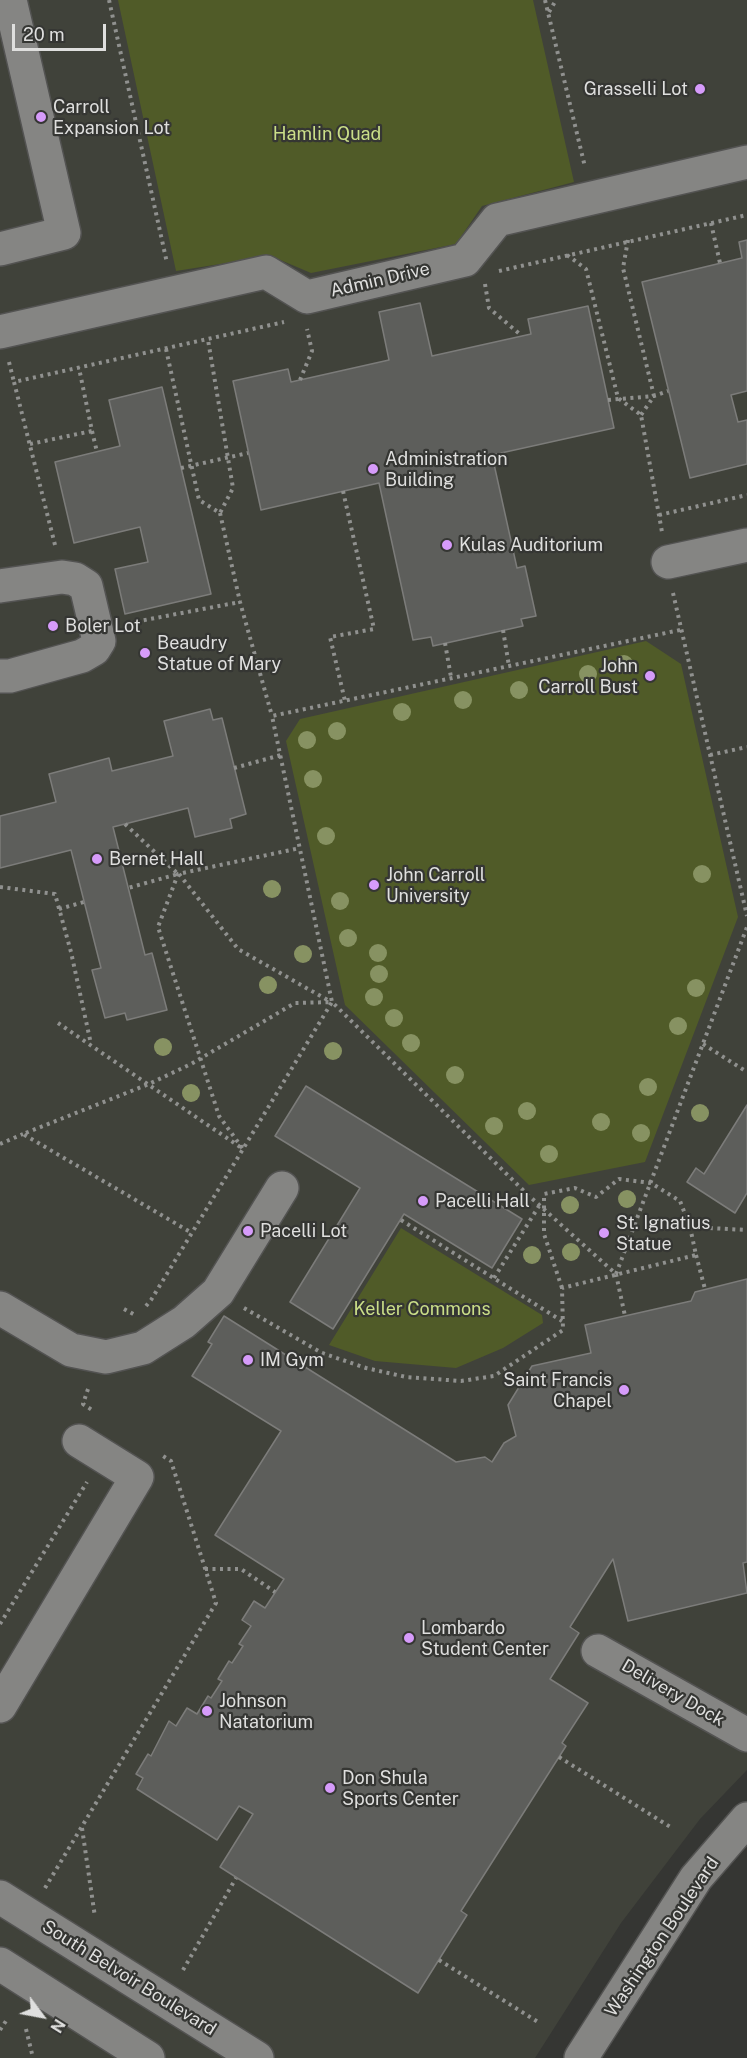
<!DOCTYPE html>
<style>
body{margin:0}
#map{position:relative;width:747px;height:2058px;overflow:hidden;background:#353633;font-family:"Public Sans",sans-serif}
canvas{display:block}
.north{position:absolute;left:12px;top:1986px;width:60px;height:60px;-webkit-text-stroke:4px #353633;paint-order:stroke;rotate:122deg;font-size:16px;font-weight:700;line-height:24px;text-align:center;color:#dfdfde}
.north::after{content:'';display:block;margin:auto;width:21px;height:27px;background:#dfdfde;clip-path:polygon(50% 0,100% 100%,50% 72%,0 100%)}
.scale{position:absolute;left:12px;top:24px;width:94px;height:27px;box-sizing:border-box;border:3px solid #dfdfde;border-top:0;padding-left:8px;font-size:18px;line-height:21px;white-space:nowrap;color:#dfdfde;-webkit-text-stroke:4px #353633;paint-order:stroke}
</style>
<div id="map">
<canvas width="747" height="2058"></canvas>
<div class="north">N</div>
<div class="scale">20 m</div>
</div>
<script>
const c = document.querySelector('canvas').getContext('2d');
c.lineJoin = 'round';
function paint(path, color) {
  c.fillStyle = color;
  c.fill(path, 'evenodd');
}
function poly(rows) {
  const path = new Path2D();
  for (const r of rows) {
    path.moveTo(r[0], r[1]);
    for (let i = 2; i < r.length; i += 2) path.lineTo(r[i], r[i + 1]);
  }
  return path;
}
function stroke(path, color, width, dash) {
  c.strokeStyle = color;
  c.lineWidth = width;
  c.lineCap = dash ? 'butt' : 'round';
  c.setLineDash(dash || []);
  c.stroke(path);
}
function write(font, color, halo, rows, align = 'center') {
  c.font = font + ' "Public Sans",sans-serif';
  c.lineWidth = 4.5;
  c.setLineDash([]);
  c.textBaseline = 'middle';
  c.strokeStyle = halo;
  c.fillStyle = color;
  for (const [text, x, y, turn = 0] of rows) {
    c.save();
    c.translate(x, y);
    c.rotate((+turn || 0) * Math.PI / 180);
    c.textAlign = isNaN(turn) ? turn : align;
    if (halo) c.strokeText(text, 0, 0);
    c.fillText(text, 0, 0);
    c.restore();
  }
}
paint(poly([
 [0,0,747,0,747,1770,700,1819,621,1923,535,2058,0,2058]
]), '#40423a');
paint(poly([
 [118,0,533,0,574,182,482,206,456,244,311,273,271,256,176,271],
 [646,641,681,664,738,917,645,1162,529,1185,345,1005,286,741,300,719],
 [401,1228,542,1315,543,1323,503,1348,456,1368,375,1361,329,1345]
]), '#505b28');
const building = poly([
 [747,240,747,391,731,395,738,422,747,420,747,464,690,478,642,282,742,258,739,242,747,240],
 [420,303,432,356,531,334,528,319,588,306,614,428,492,455,517,568,525,566,536,616,521,619,523,626,433,646,431,637,413,640,379,483,261,510,233,381,288,369,291,382,389,360,379,312,420,303],
 [162,387,211,594,125,614,115,569,148,562,140,527,74,543,55,462,120,446,109,400,162,387],
 [210,709,213,720,222,718,246,814,230,819,232,828,195,837,188,808,113,827,145,955,152,953,167,1010,127,1020,125,1013,105,1018,92,970,101,968,71,850,0,868,0,816,56,802,49,774,109,758,112,771,173,756,164,721,210,709],
 [306,1086,522,1219,492,1268,404,1214,333,1329,290,1302,360,1188,275,1136,306,1086],
 [747,1105,747,1193,735,1213,687,1182,696,1168,704,1174,747,1105],
 [747,1279,747,1562,743,1563,747,1593,628,1621,613,1559,570,1627,579,1633,550,1679,588,1703,562,1743,566,1746,461,1911,467,1915,418,1993,220,1867,253,1814,239,1806,217,1840,137,1789,143,1778,136,1774,148,1754,151,1756,169,1721,176,1726,187,1708,197,1714,208,1696,211,1698,222,1681,218,1679,229,1661,232,1663,243,1646,239,1644,251,1626,242,1620,254,1601,265,1608,284,1579,215,1535,281,1431,192,1376,212,1344,208,1342,224,1316,456,1462,485,1457,492,1462,504,1443,516,1436,508,1405,532,1366,591,1353,585,1325,691,1301,695,1292,747,1279]
]);
paint(building, '#5d5e5b');
stroke(building, '#7c7c7a', 1.5);
const minor = poly([
 [0,249,64,233,10,0],
 [0,332,266,272,307,297,465,260,497,220,747,162],
 [668,562,747,545],
 [0,586,62,577,75,579,86,586,99,641,94,649,82,656,10,676,0,676],
 [0,1308,71,1350,106,1357,143,1348,184,1322,218,1292,282,1188],
 [598,1651,747,1735],
 [0,1706,137,1477,79,1441],
 [0,1897,257,2058],
 [0,1964,148,2058],
 [581,2058,696,1878,747,1819]
]);
stroke(minor, '#535352', 36);
stroke(poly([
 [109,0,167,263],
 [545,0,585,167],
 [549,12,556,0],
 [711,223,720,263],
 [628,240,623,268,654,396,641,415],
 [567,255,586,269,618,398,641,415,662,532],
 [499,271,747,215],
 [485,284,489,308,522,336],
 [166,349,199,500,220,513,233,488,208,340],
 [9,362,14,382],
 [300,380,312,351,307,329],
 [608,400,654,396,668,391],
 [92,431,97,452],
 [30,444,92,431,79,368],
 [181,468,248,453],
 [343,491,374,629,330,637,345,701],
 [220,513,240,602,272,716],
 [659,515,747,495],
 [55,545,14,382,284,322],
 [673,593,747,916],
 [129,623,240,602],
 [503,630,509,666],
 [680,630,272,716,332,1002,528,1195,616,1274,747,927],
 [445,643,451,677],
 [710,755,747,747],
 [234,768,281,755],
 [125,824,178,874,128,888],
 [179,874,238,949,331,1002],
 [0,887,55,894,71,952,91,1044],
 [59,909,84,902],
 [58,1023,243,1149,219,1116,158,927,178,874,300,848],
 [703,1044,747,1072],
 [0,1144,23,1134],
 [401,1220,562,1321],
 [696,1255,705,1289],
 [616,1274,625,1316],
 [494,1278,539,1206],
 [562,1288,544,1234,544,1194,575,1188,596,1197,619,1179,651,1183,680,1201,690,1227],
 [146,1306,151,1300,243,1149,332,1002,295,1003,191,1064,149,1084,23,1134,192,1233],
 [244,1308,322,1353,366,1368,406,1377,461,1381,494,1376,563,1330,562,1288,696,1255,690,1227,747,1230],
 [124,1309,135,1315],
 [88,1389,83,1404,92,1410],
 [205,1569,241,1569,275,1592],
 [0,1624,87,1482],
 [559,1757,672,1828],
 [82,1828,95,1917],
 [45,1888,216,1603,171,1461,163,1456],
 [439,1960,538,2022],
 [183,1970,236,1878],
 [26,2029,33,2058],
 [0,2030,8,2018]
]), '#90918f', 4, [3, 4.5]);
stroke(minor, '#858583', 33);
c.fillStyle = '#879262';
for (const [x, y] of [
 [624,664],
 [588,674],
 [519,690],
 [463,700],
 [402,712],
 [337,731],
 [307,740],
 [313,779],
 [326,836],
 [702,874],
 [272,889],
 [340,901],
 [348,938],
 [378,953],
 [303,954],
 [379,974],
 [268,985],
 [696,988],
 [374,997],
 [394,1018],
 [678,1026],
 [411,1043],
 [163,1047],
 [333,1051],
 [455,1075],
 [648,1087],
 [191,1093],
 [527,1111],
 [700,1113],
 [601,1122],
 [494,1126],
 [641,1133],
 [549,1154],
 [627,1199],
 [570,1205],
 [571,1252],
 [532,1255]
]) {
  c.beginPath();
  c.arc(x, y, 9, 0, 2 * Math.PI);
  c.fill();
}
for (const [x, y, r, color] of [
 [700,89,6,"#d69bfa"],
 [41,117,6,"#d69bfa"],
 [373,469,6,"#d69bfa"],
 [447,545,6,"#d69bfa"],
 [53,626,6,"#d69bfa"],
 [145,653,6,"#d69bfa"],
 [650,676,6,"#d69bfa"],
 [97,859,6,"#d69bfa"],
 [374,885,6,"#d69bfa"],
 [423,1201,6,"#d69bfa"],
 [248,1231,6,"#d69bfa"],
 [604,1233,6,"#d69bfa"],
 [248,1360,6,"#d69bfa"],
 [624,1390,6,"#d69bfa"],
 [409,1638,6,"#d69bfa"],
 [207,1711,6,"#d69bfa"],
 [330,1788,6,"#d69bfa"]
]) {
  const dot = new Path2D();
  dot.arc(x, y, r, 0, 2 * Math.PI);
  c.fillStyle = color;
  c.fill(dot);
  stroke(dot, '#353633', 2);
}
write('18px', '#dfdfde', '#353633', [
 ["Grasselli Lot",688,89,"right"],
 ["Carroll",53,107],
 ["Expansion Lot",53,128],
 ["Administration",385,459],
 ["Building",385,480],
 ["Kulas Auditorium",459,545],
 ["Boler Lot",65,626],
 ["Beaudry",157,643],
 ["Statue of Mary",157,664],
 ["John",638,666,"right"],
 ["Carroll Bust",638,687,"right"],
 ["Bernet Hall",109,859],
 ["John Carroll",386,875],
 ["University",386,896],
 ["Pacelli Hall",435,1201],
 ["St. Ignatius",616,1223],
 ["Statue",616,1244],
 ["Pacelli Lot",260,1231],
 ["IM Gym",260,1360],
 ["Saint Francis",612,1380,"right"],
 ["Chapel",612,1401,"right"],
 ["Lombardo",421,1628],
 ["Student Center",421,1649],
 ["Johnson",219,1701],
 ["Natatorium",219,1722],
 ["Don Shula",342,1778],
 ["Sports Center",342,1799]
], 'left');
write('18px', '#cade88', '#353633', [
 ["Hamlin Quad",327,134],
 ["Keller Commons",422,1309]
]);
write('18px', '#dfdfde', '#353633', [
 ["Admin Drive",380,280,-13],
 ["Delivery Dock",673,1693,30],
 ["Washington Boulevard",662,1937,-56],
 ["South Belvoir Boulevard",129,1978,32]
]);
</script>
